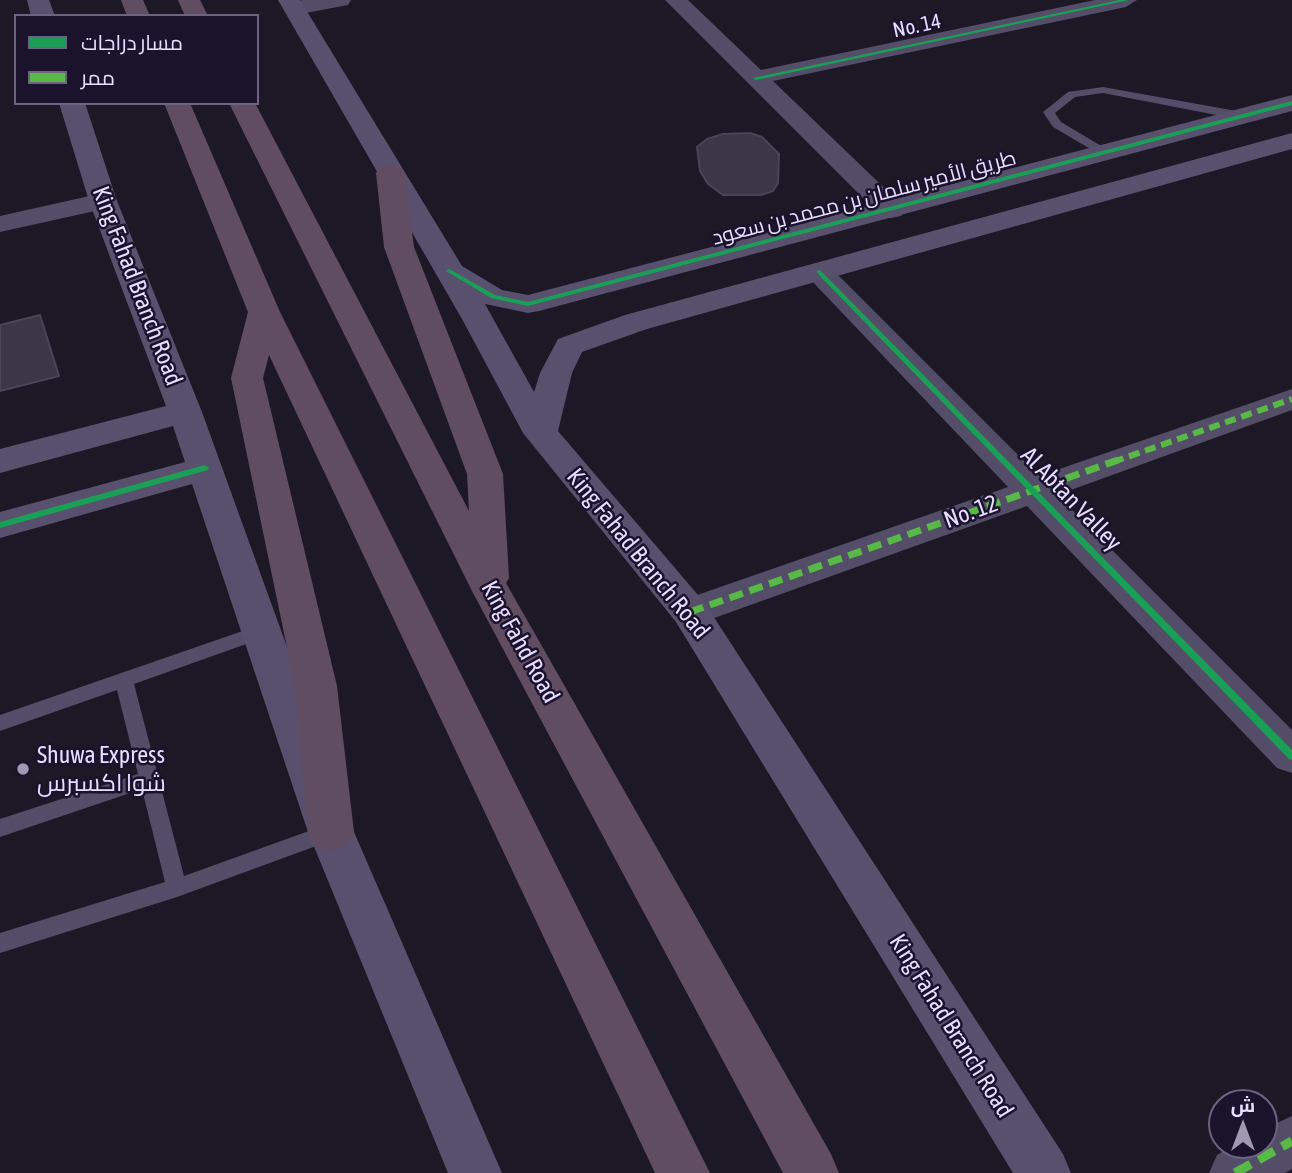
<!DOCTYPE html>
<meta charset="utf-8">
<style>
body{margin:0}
#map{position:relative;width:1292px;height:1173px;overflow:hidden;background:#1d1826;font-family:"Asap Condensed",Cairo,sans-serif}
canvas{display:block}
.legend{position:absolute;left:14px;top:14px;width:245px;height:91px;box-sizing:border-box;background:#1b122c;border:2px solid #6d6380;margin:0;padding:9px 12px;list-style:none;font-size:21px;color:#e7ddff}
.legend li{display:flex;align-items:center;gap:14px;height:35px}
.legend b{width:35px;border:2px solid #6d6380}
.north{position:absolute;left:1208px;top:1089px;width:70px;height:70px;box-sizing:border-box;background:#1b122c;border:2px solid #6d6380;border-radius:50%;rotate:0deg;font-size:19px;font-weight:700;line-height:28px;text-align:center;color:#e7ddff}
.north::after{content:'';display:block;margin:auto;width:24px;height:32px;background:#a098b3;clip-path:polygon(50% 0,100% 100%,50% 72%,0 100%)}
</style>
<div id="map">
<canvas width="1292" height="1173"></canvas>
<ul class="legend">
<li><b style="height:9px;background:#1a9f57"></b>مسار دراجات</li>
<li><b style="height:9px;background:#58b947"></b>ممر</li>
</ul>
<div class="north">ش</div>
</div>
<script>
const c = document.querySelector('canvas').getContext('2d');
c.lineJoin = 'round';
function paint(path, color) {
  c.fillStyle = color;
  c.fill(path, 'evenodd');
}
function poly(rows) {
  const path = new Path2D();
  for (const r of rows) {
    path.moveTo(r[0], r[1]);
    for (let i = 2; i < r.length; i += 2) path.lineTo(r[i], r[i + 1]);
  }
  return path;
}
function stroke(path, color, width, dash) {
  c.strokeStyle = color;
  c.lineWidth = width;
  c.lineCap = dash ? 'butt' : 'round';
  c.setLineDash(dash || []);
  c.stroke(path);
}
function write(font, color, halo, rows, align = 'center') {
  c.font = font + ' "Asap Condensed",Cairo,sans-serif';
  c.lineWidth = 5;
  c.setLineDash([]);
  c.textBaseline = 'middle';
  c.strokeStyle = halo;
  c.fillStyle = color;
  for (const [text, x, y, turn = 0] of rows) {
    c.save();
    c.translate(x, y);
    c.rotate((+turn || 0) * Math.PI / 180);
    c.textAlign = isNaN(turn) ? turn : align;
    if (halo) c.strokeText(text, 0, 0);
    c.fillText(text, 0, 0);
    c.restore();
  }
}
const building = poly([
 [750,133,762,137,779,154,778,183,773,191,761,195,723,195,708,184,700,171,697,147,707,139,723,134,750,133],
 [40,315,59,376,0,391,0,325,40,315]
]);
paint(building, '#3c3647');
stroke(building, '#4b4358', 2);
paint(poly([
 [1103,87,1242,112,1248,116,1242,120,1103,93,1075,97,1055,113,1061,122,1108,150,1108,156,1104,157,1053,127,1043,112,1068,92,1103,87],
 [260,625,266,627,269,632,266,637,134,684,184,876,331,823,338,826,341,832,338,838,177,897,0,953,0,933,165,882,142,789,0,837,0,819,138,774,117,690,0,731,0,715,260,625]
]), '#534d67');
paint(poly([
 [303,0,351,0,348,5,295,15,284,8,287,3,303,0],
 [665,0,688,0,761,70,1095,0,1137,0,1126,7,773,81,901,204,905,210,901,216,891,218,881,216,665,0],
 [103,193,113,195,116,201,113,207,0,232,0,216,103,193],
 [819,263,829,266,1039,476,1292,389,1292,410,1057,495,1292,730,1292,773,1277,768,1027,506,703,622,690,626,677,622,671,612,677,602,1008,487,809,278,805,272,809,266,819,263],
 [1292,1116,1292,1169,1285,1173,1209,1173,1217,1155,1234,1145,1264,1145,1264,1129,1292,1116]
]), '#534d67');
paint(poly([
 [27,0,49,0,55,16,31,16,27,0],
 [278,0,300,0,462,266,502,290,528,295,1292,95,1292,111,539,311,528,313,485,304,534,392,540,373,558,339,625,315,1292,133,1292,149,647,329,582,352,572,373,558,431,704,602,1063,1154,1071,1173,1013,1173,676,622,523,433,462,319,278,0],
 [59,103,85,103,117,201,202,412,354,832,502,1173,448,1173,308,832,192,484,0,538,0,512,185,462,173,426,0,473,0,449,166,406,89,201,59,103]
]), '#58506c');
paint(poly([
 [121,0,143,0,150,16,127,16,121,0],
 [178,0,200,0,208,16,185,16,178,0],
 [164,103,190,103,280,312,710,1173,655,1173,269,355,263,378,337,686,354,832,347,846,331,851,315,846,308,832,295,686,231,378,248,312,164,103],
 [229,103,255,103,469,511,467,474,384,247,376,173,380,167,390,165,400,167,404,173,414,247,503,474,509,578,506,583,831,1154,839,1173,783,1173,472,591,229,103]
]), '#614d62');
stroke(poly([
 [1113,462,1292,399]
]), '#58b947', 6, [11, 6]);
stroke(poly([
 [690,612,1118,460]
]), '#58b947', 7, [14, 7]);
stroke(poly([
 [1235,1173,1292,1141]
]), '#58b947', 9, [18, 9]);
paint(poly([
 [1119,0,1129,0,756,80,753,78,1119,0],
 [1292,101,1292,105,528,306,491,298,446,271,449,269,451,270,495,295,528,302,1292,101],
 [819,270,821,271,1292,750,1292,760,1289,759,817,273,817,271,819,270],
 [205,465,209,468,208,470,0,528,0,522,205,465]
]), '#1a9f57');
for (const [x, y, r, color] of [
 [23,769,7,"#a098b3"]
]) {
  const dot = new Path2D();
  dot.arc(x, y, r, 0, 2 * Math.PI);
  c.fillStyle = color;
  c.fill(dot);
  stroke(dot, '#1b122c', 2.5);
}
write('21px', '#e7ddff', '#1b122c', [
 ["No. 14",917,26,-12],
 ["طريق الأمير سلمان بن محمد بن سعود",864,198,-15]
]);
write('24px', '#e7ddff', '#1b122c', [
 ["King Fahad Branch Road",137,286,69],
 ["Al Abtan Valley",1071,499,46],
 ["No. 12",971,512,-20],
 ["King Fahad Branch Road",638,554,51],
 ["King Fahd Road",520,642,61],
 ["King Fahad Branch Road",951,1026,58]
]);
write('24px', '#e7ddff', '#1b122c', [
 ["Shuwa Express",37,755],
 ["شوا اكسبرس",37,783]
], 'left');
</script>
